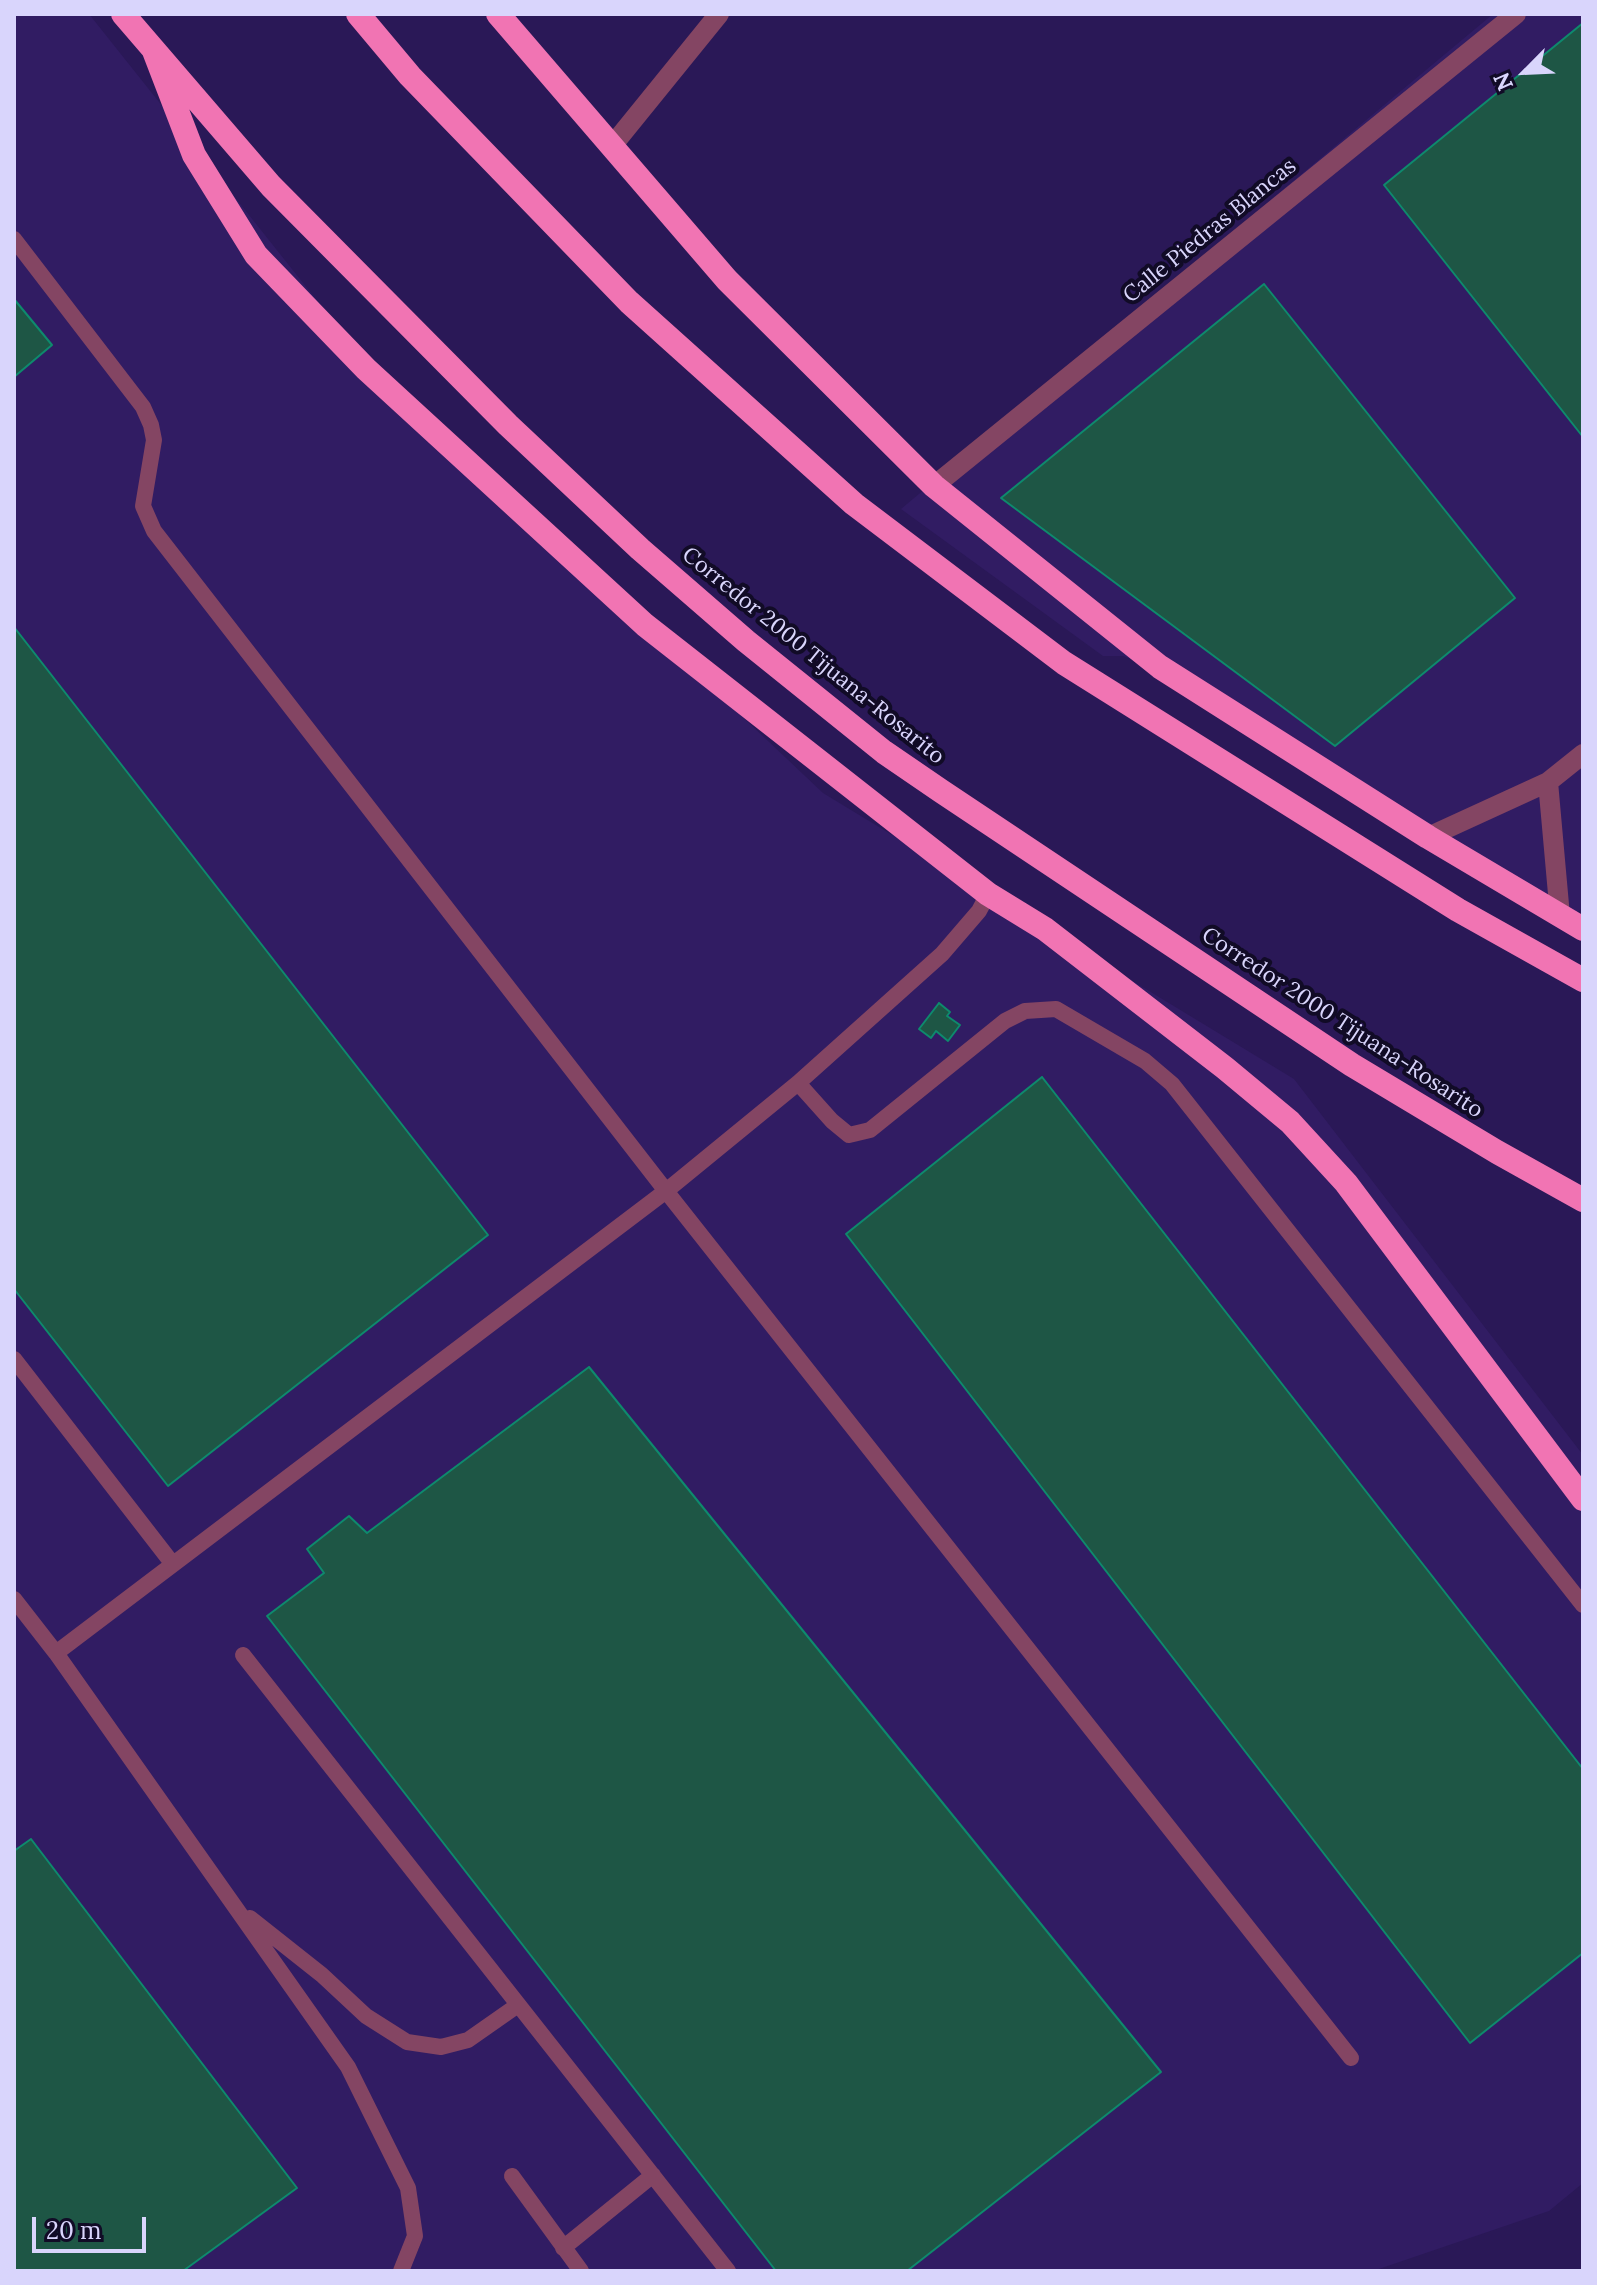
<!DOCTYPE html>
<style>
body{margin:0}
#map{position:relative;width:1597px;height:2285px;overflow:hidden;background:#2a1857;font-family:Lora,serif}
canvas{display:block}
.frame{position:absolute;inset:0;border:16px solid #d9d5fc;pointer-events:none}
.north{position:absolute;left:1485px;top:32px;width:80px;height:80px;-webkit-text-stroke:6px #110b26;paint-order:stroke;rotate:246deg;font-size:22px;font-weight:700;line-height:32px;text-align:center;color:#d9d5fc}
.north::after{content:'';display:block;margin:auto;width:28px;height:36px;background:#d9d5fc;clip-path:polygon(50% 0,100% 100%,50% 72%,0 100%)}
.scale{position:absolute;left:32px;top:2217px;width:114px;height:36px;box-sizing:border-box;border:4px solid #d9d5fc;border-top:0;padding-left:10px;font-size:24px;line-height:28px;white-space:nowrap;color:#d9d5fc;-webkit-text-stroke:6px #110b26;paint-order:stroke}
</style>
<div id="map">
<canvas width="1597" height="2285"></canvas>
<div class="frame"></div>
<div class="north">N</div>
<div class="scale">20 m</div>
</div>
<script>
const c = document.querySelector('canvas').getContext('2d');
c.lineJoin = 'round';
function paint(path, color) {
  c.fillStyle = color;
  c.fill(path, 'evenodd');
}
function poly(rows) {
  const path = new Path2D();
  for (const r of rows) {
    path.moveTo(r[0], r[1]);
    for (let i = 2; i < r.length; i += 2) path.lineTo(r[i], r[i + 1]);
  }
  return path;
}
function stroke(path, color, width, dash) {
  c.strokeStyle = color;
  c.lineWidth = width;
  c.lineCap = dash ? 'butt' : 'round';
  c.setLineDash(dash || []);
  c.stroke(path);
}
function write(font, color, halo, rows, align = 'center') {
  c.font = font + ' Lora,serif';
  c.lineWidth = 8;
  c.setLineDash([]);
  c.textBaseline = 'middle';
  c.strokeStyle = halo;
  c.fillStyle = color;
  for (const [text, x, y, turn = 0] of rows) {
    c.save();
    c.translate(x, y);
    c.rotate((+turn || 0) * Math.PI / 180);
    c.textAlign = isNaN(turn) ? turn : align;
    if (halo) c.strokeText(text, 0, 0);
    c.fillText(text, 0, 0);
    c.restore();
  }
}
paint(poly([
 [14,14,89,14,362,357,823,793,1294,1079,1583,1455,1583,2183,1549,2211,1373,2271,14,2271],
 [1493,14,1583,14,1583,908,1566,920,1168,673,1123,656,1103,656,901,509]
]), '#311c63');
const building = poly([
 [1583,23,1583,437,1384,185,1583,23],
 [1264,284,1515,598,1335,746,1001,498,1264,284],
 [14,299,52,345,14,377,14,299],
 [14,627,488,1235,168,1486,14,1289,14,627],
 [939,1003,950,1012,947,1016,960,1025,948,1041,936,1031,931,1038,919,1029,939,1003],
 [1042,1077,1583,1769,1583,1953,1470,2043,846,1234,1042,1077],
 [589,1367,1161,2072,907,2271,776,2271,267,1616,324,1573,307,1549,349,1516,367,1533,589,1367],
 [31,1839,297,2188,183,2271,14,2271,14,1851,31,1839]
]);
paint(building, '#1e5645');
stroke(building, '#0e8a6d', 2);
stroke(poly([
 [14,239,143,407,151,425,154,440,143,506,154,531,666,1191,1351,2058],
 [798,1083,832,1121,849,1135,870,1130,1005,1021,1025,1011,1056,1009,1145,1061,1172,1084,1583,1605],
 [14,1359,172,1563],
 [14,1599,56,1653,348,2067,408,2188,415,2236,401,2271],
 [56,1653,666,1191,798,1083,942,954,979,911,988,894],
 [243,1655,728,2271],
 [250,1918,322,1975,366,2016,407,2042,441,2047,468,2040,518,2005],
 [512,2176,581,2271],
 [563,2248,653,2175]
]), '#844563', 16);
stroke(poly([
 [612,146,719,14],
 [934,486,1516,14],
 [1548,782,1560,916],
 [1428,837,1548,782,1583,754]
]), '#844563', 20);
stroke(poly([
 [123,14,271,186,508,425,640,549,746,641,884,752,941,791,1352,1065,1497,1152,1583,1200],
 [358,14,410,76,629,302,854,504,1064,663,1458,910,1583,980],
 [498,14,727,280,934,486,1160,667,1428,837,1583,929],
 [154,51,194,155,256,255,366,369,645,625,988,894,1045,929,1225,1068,1290,1122,1346,1183,1583,1499]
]), '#f174b3', 24);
write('22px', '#d9d5fc', '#110b26', [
 ["Calle Piedras Blancas",1210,231,-39],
 ["Corredor 2000 Tijuana-Rosarito",813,656,39],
 ["Corredor 2000 Tijuana-Rosarito",1342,1023,33]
]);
</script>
